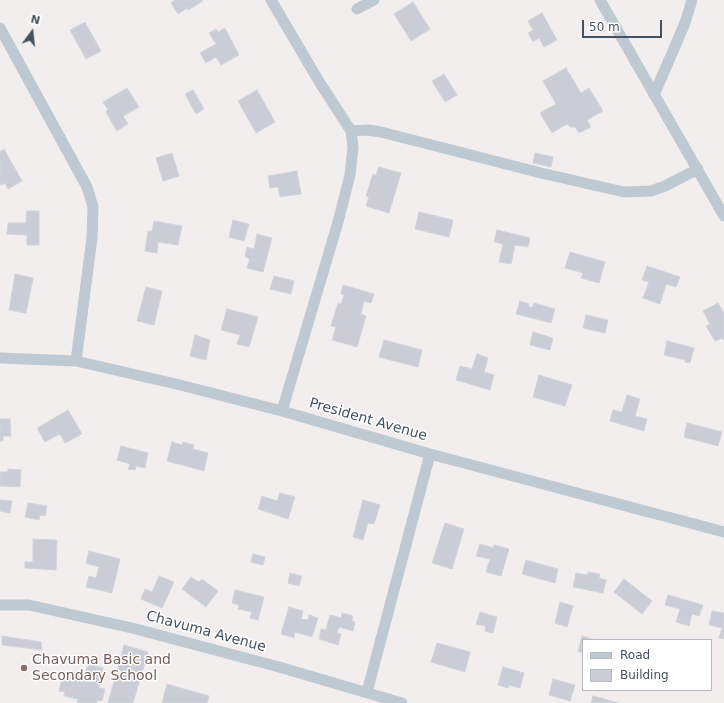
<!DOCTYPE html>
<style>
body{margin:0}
#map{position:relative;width:724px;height:703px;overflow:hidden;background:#f2eeee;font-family:"DejaVu Sans",sans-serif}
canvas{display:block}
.legend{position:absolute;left:582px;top:639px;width:130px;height:52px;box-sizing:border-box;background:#fff;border:1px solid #b5b9bf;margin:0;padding:5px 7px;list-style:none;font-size:12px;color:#45515e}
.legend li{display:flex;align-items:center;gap:8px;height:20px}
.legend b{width:20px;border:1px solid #b5b9bf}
.north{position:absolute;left:12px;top:12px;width:40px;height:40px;-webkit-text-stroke:3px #fff;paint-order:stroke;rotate:15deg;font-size:11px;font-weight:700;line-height:16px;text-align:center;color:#45515e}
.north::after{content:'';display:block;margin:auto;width:14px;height:18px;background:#45515e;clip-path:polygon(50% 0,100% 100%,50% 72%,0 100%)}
.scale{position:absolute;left:582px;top:20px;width:80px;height:18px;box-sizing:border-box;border:2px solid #45515e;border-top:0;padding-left:5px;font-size:12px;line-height:14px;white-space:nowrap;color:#45515e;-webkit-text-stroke:3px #fff;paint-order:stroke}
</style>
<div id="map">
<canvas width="724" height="703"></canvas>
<ul class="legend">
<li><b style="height:5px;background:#bec9d2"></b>Road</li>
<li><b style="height:11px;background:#cacdd5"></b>Building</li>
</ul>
<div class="north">N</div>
<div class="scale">50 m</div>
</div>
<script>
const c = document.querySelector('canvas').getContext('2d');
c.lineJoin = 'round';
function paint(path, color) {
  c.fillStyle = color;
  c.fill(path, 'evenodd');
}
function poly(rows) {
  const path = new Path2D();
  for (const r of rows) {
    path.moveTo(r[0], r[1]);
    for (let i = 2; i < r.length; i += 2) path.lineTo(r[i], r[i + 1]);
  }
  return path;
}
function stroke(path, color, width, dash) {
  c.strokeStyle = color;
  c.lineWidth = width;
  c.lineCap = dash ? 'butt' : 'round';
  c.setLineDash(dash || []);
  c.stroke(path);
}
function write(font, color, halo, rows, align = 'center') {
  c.font = font + ' "DejaVu Sans",sans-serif';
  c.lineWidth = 3;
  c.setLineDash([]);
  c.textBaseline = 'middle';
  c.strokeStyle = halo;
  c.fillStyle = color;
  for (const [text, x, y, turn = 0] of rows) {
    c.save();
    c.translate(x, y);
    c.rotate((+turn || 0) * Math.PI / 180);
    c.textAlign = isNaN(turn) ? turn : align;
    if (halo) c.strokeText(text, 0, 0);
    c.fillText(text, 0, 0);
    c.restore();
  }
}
const building = poly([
 [175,0,202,0,203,1,188,10,187,8,178,14,171,3,175,0],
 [413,2,430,29,411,41,394,14,413,2],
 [542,13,557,40,544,47,539,38,533,42,528,33,533,30,528,21,542,13],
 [85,22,101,51,86,59,70,30,85,22],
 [225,28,239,55,221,65,216,57,206,63,200,53,216,44,209,33,216,29,218,32,225,28],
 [566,68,581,93,589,88,603,111,587,120,591,127,579,133,575,127,570,127,567,124,552,133,540,113,556,104,543,81,566,68],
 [444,74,457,95,445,102,432,81,444,74],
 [127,88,139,107,123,116,128,124,117,131,106,112,108,110,103,102,127,88],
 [193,90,204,109,196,114,185,94,193,90],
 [257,90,275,122,256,133,238,101,257,90],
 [4,149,22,181,8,189,5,183,1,185,0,184,0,152,4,149],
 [172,153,179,176,163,181,156,158,172,153],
 [535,153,553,157,551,167,533,163,535,153],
 [379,167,401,173,389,213,366,206,369,197,366,196,373,174,376,175,379,167],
 [297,171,301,194,280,197,278,187,270,188,268,176,297,171],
 [27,211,39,211,39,245,27,245,27,235,7,234,8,223,26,223,27,211],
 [419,212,453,220,449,237,415,229,419,212],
 [233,220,249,224,244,241,229,237,233,220],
 [154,221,182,226,178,245,158,242,157,253,145,251,148,231,152,231,154,221],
 [497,230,530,238,528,247,515,245,511,264,499,262,503,244,494,242,497,230],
 [257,234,272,238,263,272,247,268,250,259,245,257,247,247,254,249,257,234],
 [570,252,605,262,599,283,581,278,583,273,565,268,570,252],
 [647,266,680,277,676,287,666,284,660,304,643,298,649,282,642,280,647,266],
 [15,274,33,278,26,313,9,310,15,274],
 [274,276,294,281,291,294,270,289,274,276],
 [343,285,374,294,371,303,364,301,361,314,366,316,357,347,332,340,336,327,331,326,338,303,341,304,344,295,341,294,343,285],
 [146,287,162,291,154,325,137,321,146,287],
 [520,301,529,304,528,306,532,308,534,303,555,309,551,323,516,314,520,301],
 [718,303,724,313,724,339,723,340,722,338,715,341,706,326,710,324,703,311,718,303],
 [227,309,258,317,249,347,237,344,240,335,221,330,227,309],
 [586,315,608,320,605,333,583,328,586,315],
 [533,332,553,338,550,350,530,345,533,332],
 [195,335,210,340,206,360,190,356,195,335],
 [384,340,422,350,418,367,379,357,384,340],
 [667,341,694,348,690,363,685,362,685,360,664,355,667,341],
 [477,354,488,358,484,372,494,375,490,390,456,380,460,366,472,369,477,354],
 [539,375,572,385,565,406,533,397,539,375],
 [627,395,640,399,635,416,647,419,644,431,610,421,613,410,622,412,627,395],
 [68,410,82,434,65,443,60,434,45,442,37,428,68,410],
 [0,419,10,419,11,436,3,436,3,441,0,441,0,419],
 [687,423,722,432,718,446,684,437,687,423],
 [172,442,182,445,183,442,194,445,193,449,208,453,204,471,167,461,172,442],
 [121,446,148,453,145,468,136,466,135,470,128,469,130,464,117,460,121,446],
 [8,469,21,470,20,487,0,486,0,472,8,472,8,469],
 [280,493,295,497,288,519,258,509,262,496,277,501,280,493],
 [0,500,12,501,10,513,0,511,0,500],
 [363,500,380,505,374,524,368,523,363,540,353,537,363,500],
 [28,503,47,506,45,516,40,515,39,520,25,517,28,503],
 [445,523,464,529,452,569,432,563,445,523],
 [33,539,57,540,56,570,25,568,25,562,33,562,33,539],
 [480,544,494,548,494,545,509,549,501,576,486,572,490,559,476,556,480,544],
 [89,551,120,559,112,593,86,587,89,576,96,578,99,567,86,563,89,551],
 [253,554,265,557,263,565,251,562,253,554],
 [526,560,558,569,555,583,522,574,526,560],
 [588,572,600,574,599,578,606,580,603,593,573,587,576,573,588,575,588,572],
 [290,573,302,576,299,586,288,583,290,573],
 [159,576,174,582,162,608,141,599,145,589,152,592,159,576],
 [191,577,199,582,202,579,218,591,206,607,182,589,191,577],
 [624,579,652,601,642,614,614,592,624,579],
 [235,590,264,597,258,620,250,618,252,612,238,609,239,605,232,603,235,590],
 [668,595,703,605,699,616,692,614,689,626,676,622,680,609,665,605,668,595],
 [560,602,573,606,567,627,555,623,560,602],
 [289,607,303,611,301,619,308,620,309,615,318,618,312,637,295,632,294,638,281,634,289,607],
 [712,611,724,613,724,639,719,638,722,628,709,625,712,611],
 [480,612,497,617,493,633,485,631,486,626,476,624,480,612],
 [342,613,353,616,352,621,355,622,353,631,339,627,337,633,341,634,338,645,319,639,321,629,326,630,330,615,341,618,342,613],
 [2,636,41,642,42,650,2,645,2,636],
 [582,636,595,640,583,640,583,653,578,651,582,636],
 [437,643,470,652,465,672,431,662,437,643],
 [124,645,148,652,133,703,108,703,124,645],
 [88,664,103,668,99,688,105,689,102,701,97,700,97,703,77,703,78,699,64,696,65,692,59,691,62,678,67,679,69,671,85,675,88,664],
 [503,667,524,673,520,688,509,685,508,688,498,685,503,667],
 [553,679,575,685,570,701,549,695,553,679],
 [167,684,209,696,207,703,162,703,167,684],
 [593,696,619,703,591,703,593,696]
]);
paint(building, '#cacdd5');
stroke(building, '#d2d4db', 1);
stroke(poly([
 [271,0,320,83,351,131,353,147,350,175,338,222,282,411],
 [600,0,724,216],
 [357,9,374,0],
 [0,28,87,187,93,207,92,238,76,361],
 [654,95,685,23,692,0],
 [351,131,368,130,381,132,541,173,624,192,651,191,665,186,698,169],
 [0,358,76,361,176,384,282,411,430,454,724,532],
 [0,605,29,605,132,628,279,667,402,703],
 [367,692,430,454]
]), '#bec9d2', 11);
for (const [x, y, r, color] of [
 [24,668,4,"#8d6e63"]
]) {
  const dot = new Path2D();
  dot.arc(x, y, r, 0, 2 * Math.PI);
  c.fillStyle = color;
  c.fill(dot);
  stroke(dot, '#fff', 1.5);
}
write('14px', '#45515e', '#fff', [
 ["President Avenue",368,420,16],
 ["Chavuma Avenue",206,632,15]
]);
write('14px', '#785e54', '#fff', [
 ["Chavuma Basic and",32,660],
 ["Secondary School",32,676]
], 'left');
</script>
